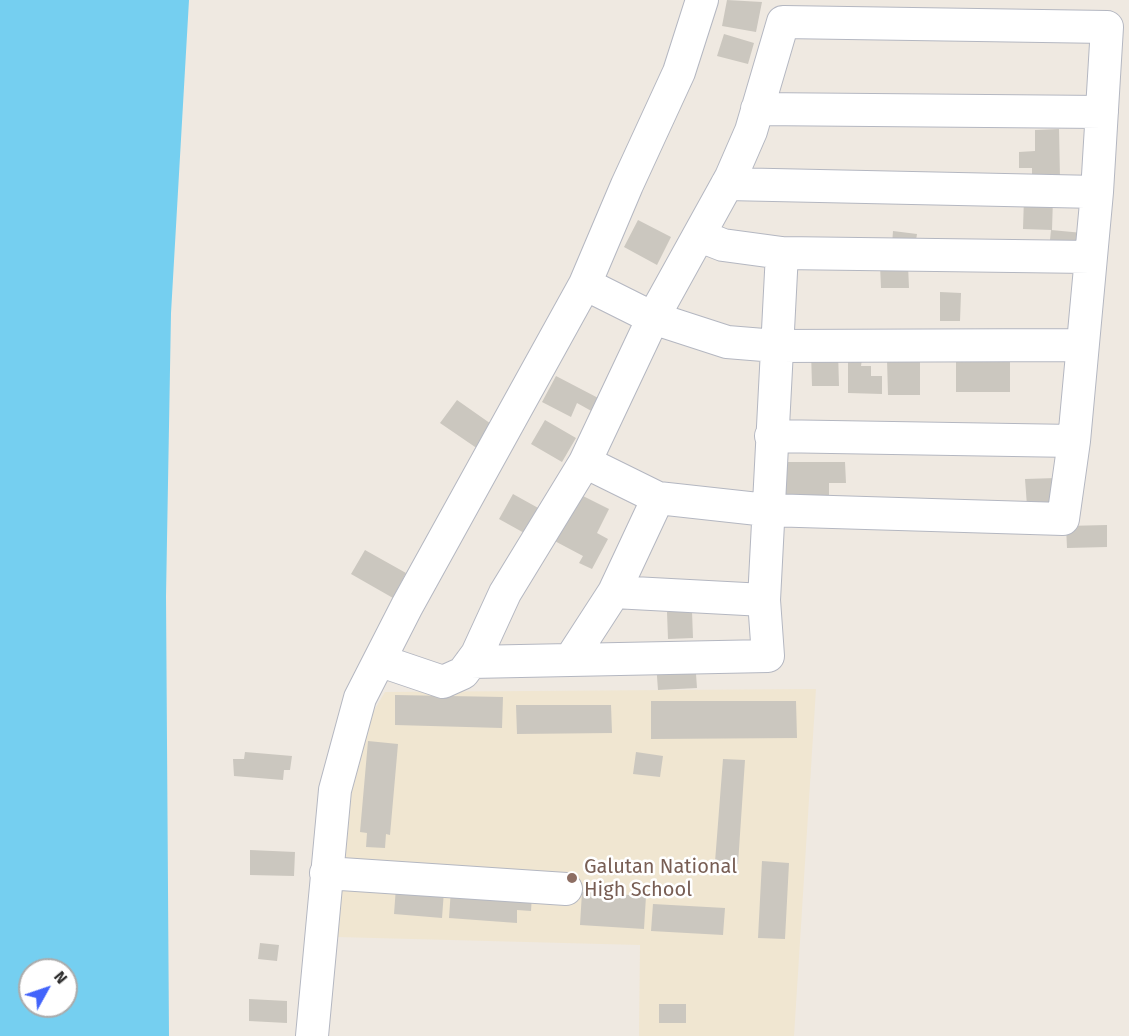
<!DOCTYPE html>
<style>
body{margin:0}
#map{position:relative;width:1129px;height:1036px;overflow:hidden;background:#efe9e1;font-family:"Fira Sans",sans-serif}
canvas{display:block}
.north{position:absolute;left:18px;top:958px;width:60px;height:60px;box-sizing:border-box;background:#fff;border:2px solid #ababab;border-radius:50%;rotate:50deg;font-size:16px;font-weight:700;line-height:24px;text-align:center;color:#2e2e2e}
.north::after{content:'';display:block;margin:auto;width:21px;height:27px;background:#4264fb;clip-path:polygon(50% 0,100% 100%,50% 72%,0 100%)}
</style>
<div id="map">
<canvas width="1129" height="1036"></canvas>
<div class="north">N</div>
</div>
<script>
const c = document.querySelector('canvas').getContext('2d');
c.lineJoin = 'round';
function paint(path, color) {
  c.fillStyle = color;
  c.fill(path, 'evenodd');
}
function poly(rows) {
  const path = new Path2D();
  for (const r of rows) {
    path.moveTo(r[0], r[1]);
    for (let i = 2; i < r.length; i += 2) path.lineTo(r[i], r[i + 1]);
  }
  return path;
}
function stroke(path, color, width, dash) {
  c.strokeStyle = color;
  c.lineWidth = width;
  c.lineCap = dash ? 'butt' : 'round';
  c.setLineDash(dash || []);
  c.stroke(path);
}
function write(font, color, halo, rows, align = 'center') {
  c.font = font + ' "Fira Sans",sans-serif';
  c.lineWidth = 5;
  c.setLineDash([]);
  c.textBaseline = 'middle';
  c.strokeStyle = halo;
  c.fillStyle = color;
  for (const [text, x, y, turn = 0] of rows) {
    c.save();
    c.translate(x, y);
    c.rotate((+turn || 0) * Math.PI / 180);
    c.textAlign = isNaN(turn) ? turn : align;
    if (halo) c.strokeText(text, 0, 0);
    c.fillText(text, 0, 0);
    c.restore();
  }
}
paint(poly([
 [816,689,794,1036,639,1036,640,945,337,937,344,819,367,722,385,692]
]), '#f0e6d1');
paint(poly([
 [0,0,189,0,171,313,166,596,169,1036,0,1036],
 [30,970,66,970,66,1006,30,1006]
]), '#75cff0');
paint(poly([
 [727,0,762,2,756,32,722,26],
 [724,34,754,43,748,64,717,56],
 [1059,129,1060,178,1032,178,1032,168,1019,168,1019,152,1035,151,1035,130],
 [1024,197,1053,198,1052,230,1023,229],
 [638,220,671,237,657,265,624,247],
 [1051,230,1083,233,1081,253,1049,250],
 [893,231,917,234,915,247,892,245],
 [880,265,908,265,909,288,881,288],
 [940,292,961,293,960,321,940,321],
 [838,350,839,386,812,386,811,351],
 [956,356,989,356,989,362,1010,362,1010,392,956,392],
 [848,358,862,359,861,366,871,366,871,376,882,376,882,394,848,393],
 [887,359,920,359,920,395,888,395],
 [556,376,602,400,595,413,577,403,571,417,542,402],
 [457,400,494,426,478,449,440,423],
 [545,420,576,438,562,462,531,444],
 [781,462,845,462,846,483,829,483,829,499,781,499],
 [1056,478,1058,505,1027,506,1025,479],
 [573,491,609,509,597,533,608,539,592,569,579,563,583,556,549,538],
 [513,494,540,509,526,534,499,519],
 [1107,525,1107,547,1067,548,1066,526],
 [365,550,406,573,393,598,351,574],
 [692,611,693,638,668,639,667,612],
 [695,660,697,688,658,690,656,663],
 [395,695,503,697,502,728,395,725],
 [651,701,796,701,797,738,651,739],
 [516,705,611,705,612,733,517,734],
 [368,741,398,744,390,835,386,834,385,848,366,847,367,833,360,832],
 [245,752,292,756,290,770,284,770,283,780,234,776,233,759,244,759],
 [636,752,663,756,660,777,633,774],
 [723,759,745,760,738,864,715,862],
 [250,850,295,852,294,876,250,875],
 [762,861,789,863,785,939,758,938],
 [396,887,444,891,442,918,394,914],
 [451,889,532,895,531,911,517,910,517,923,449,918],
 [582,892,646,896,644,929,580,925],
 [653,904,725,908,723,935,651,931],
 [260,943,279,945,277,961,258,959],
 [249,999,287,1001,287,1023,249,1021],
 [659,1004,686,1004,686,1023,659,1023]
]), '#cbc7bf');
const minor = poly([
 [757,109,1102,112],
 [727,184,1097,192],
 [700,236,723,245,782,253,1090,257],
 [585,284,653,318,727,342,776,346,1082,345],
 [771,436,1074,441],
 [614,592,764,600],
 [570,660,614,592,658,498],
 [381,661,443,682,463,673,477,654,505,593,585,462,653,318,731,177,751,131,783,22,1107,27,1097,192,1074,441,1063,519,767,510,658,498,585,462],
 [471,662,768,656,764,600,782,253],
 [326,873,566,889],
 [312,1036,335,790,360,698,407,606,585,284,627,185,679,72,702,0]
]);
stroke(minor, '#b4b7c1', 34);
stroke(minor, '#fff', 32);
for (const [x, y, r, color] of [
 [572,878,6,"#8d6e63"]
]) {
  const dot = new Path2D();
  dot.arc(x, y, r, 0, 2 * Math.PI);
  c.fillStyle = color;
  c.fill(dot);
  stroke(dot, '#fff', 2);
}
write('20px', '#785e54', '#fff', [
 ["Galutan National",584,867],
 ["High School",584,890]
], 'left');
</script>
